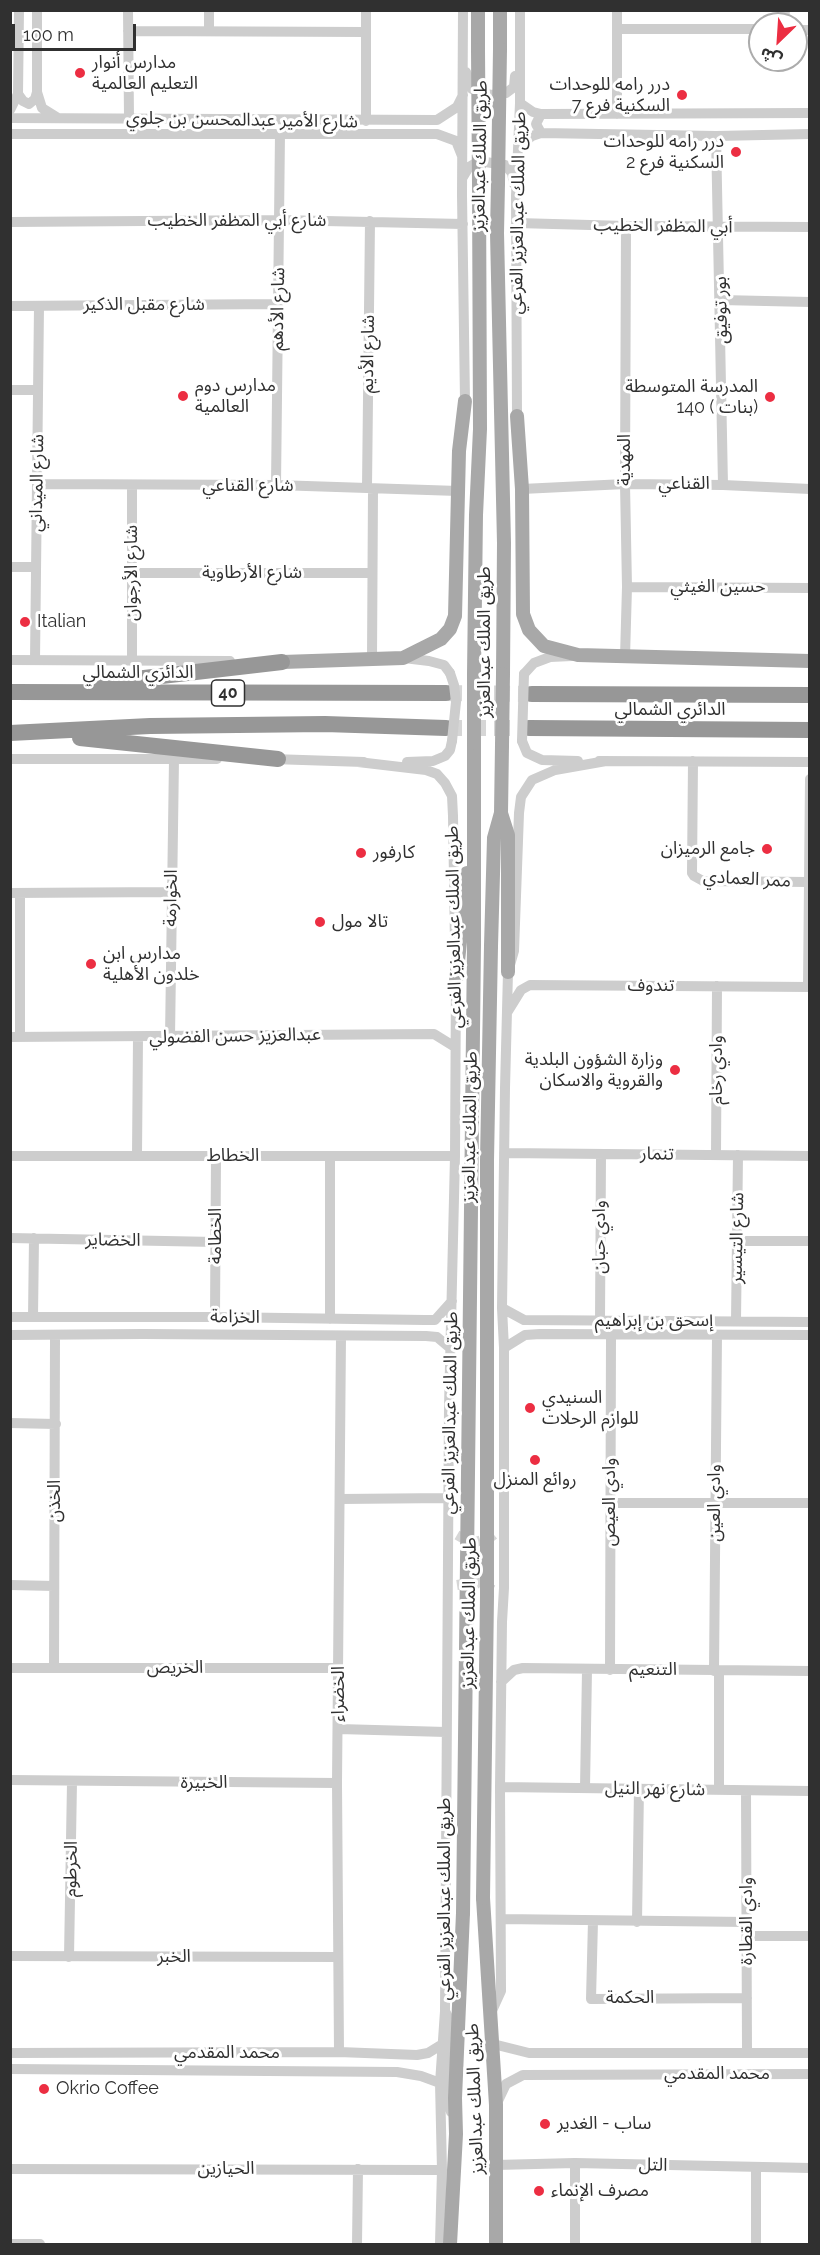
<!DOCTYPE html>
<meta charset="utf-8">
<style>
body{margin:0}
#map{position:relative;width:820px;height:2255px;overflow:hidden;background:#fff;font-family:Raleway,"Noto Sans Arabic",sans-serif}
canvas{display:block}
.frame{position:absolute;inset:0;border:12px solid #303030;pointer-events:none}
.north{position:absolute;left:748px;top:12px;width:60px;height:60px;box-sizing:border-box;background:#fff;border:2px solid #acacac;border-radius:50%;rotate:205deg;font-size:16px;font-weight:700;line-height:24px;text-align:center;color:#303030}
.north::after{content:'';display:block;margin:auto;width:21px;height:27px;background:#ec2e42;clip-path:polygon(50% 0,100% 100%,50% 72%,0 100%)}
.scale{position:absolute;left:12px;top:24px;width:124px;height:27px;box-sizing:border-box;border:3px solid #303030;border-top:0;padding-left:8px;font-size:18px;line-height:21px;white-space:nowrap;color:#303030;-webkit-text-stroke:4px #fff;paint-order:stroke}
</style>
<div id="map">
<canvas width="820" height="2255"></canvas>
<div class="frame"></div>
<div class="north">ش</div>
<div class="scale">100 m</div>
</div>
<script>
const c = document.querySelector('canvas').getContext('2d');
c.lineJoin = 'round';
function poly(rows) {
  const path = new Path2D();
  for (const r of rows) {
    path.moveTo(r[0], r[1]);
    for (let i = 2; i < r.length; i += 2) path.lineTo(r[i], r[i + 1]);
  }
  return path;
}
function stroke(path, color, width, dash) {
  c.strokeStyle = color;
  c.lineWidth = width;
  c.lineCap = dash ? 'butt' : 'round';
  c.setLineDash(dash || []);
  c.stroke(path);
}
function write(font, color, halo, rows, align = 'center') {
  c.font = font + ' Raleway,"Noto Sans Arabic",sans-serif';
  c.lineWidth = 6;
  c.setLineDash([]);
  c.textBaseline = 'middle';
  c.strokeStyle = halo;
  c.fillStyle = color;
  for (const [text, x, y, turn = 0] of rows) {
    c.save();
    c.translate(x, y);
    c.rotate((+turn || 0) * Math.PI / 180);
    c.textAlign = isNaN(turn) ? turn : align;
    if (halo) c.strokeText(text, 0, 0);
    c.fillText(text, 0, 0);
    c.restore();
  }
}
stroke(poly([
 [457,1535,466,1540,476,1542,491,1537,497,1532],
 [457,1585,477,1582,493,1590]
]), '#d6d6d6', 10, [10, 5]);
stroke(poly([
 [446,693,532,694],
 [446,728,529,728]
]), '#d6d6d6', 16, [16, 8]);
stroke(poly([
 [37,10,37,92,42,108,58,118],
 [128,10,129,118],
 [366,10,366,121],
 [463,10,462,195,465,401],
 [617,10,617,114],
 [784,24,785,10],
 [617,29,760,29],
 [796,30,810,30],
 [128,31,366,32],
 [209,31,209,10],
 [466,72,472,89,491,95,506,93,514,87,515,76],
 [18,94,23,101,29,104,35,99,37,92],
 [520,103,533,112,541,114,810,113],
 [10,110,18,94,19,10],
 [541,114,536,124,541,133],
 [10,118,437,120,457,107,463,95],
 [10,134,437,134,456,141,462,156],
 [716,136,723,485],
 [519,147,532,136,541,133,716,136,810,134],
 [463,177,469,167,479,161,505,165,512,173,514,184],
 [10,222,279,220,463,224],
 [517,223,626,226,810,227],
 [721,300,810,302],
 [10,306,278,304],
 [10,390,38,390],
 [517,416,516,196,520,103,520,10],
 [37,484,276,485,458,491],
 [276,485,280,133],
 [132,486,132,660],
 [367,487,370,221],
 [522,489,625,484,723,485,810,489],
 [10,567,35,567],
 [133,573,371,573],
 [627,587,810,588],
 [625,657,627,587,625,484,626,226],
 [372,658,373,490],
 [404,658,429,661,444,665,450,673],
 [10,660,230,661],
 [35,660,39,306],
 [524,674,534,663,550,657,572,656],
 [522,741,527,753,542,760,578,761],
 [10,759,217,759],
 [272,759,364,762],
 [599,761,810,762],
 [693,761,692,873,694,876,703,881,808,882],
 [358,762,426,770,437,774,445,783,452,796,453,816,455,944],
 [407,762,433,761,445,756,450,750,452,741],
 [10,893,170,892],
 [20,893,20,1037],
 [808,987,810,779],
 [508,1011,521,990,530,985,810,987],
 [10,1037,434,1034,455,1047],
 [170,1037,174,759],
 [504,1153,810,1156],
 [137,1155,138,1037],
 [716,1155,717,986],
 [10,1156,455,1156],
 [10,1238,216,1242],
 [737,1241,810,1241],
 [502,1308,524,1320,810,1322],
 [10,1317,215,1317,425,1320,435,1320,452,1301],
 [33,1317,34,1238],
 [215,1317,216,1156],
 [330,1319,330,1156],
 [600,1320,601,1154],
 [736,1321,738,1155],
 [10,1335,143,1334,426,1336,437,1337,450,1348],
 [504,1348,525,1335,540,1334,810,1335],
 [10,1423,56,1424],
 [340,1499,449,1498],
 [610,1503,810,1503],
 [10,1585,54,1586],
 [54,1667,55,1336],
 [10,1668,339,1668],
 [610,1670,611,1334],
 [714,1671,717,1335],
 [501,1682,514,1670,523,1668,810,1671],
 [339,1729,446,1732],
 [10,1780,337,1783],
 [500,1787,810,1791],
 [585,1788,587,1670],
 [719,1790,719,1671],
 [746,1791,747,2052],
 [501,1919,747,1922],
 [593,1921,591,1999,747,1998],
 [637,1922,639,1788],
 [747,1936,810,1936],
 [10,1956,338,1957],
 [69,1957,72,1782],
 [491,2013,501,1991,500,1787,502,1622,504,1588,504,1348,502,1308,505,1088,508,972,514,951,519,813,521,797,532,780,555,770,606,761],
 [493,2044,529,2053,810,2053],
 [339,2052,337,1783,341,1336],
 [10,2053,339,2052,417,2055,428,2053,441,2045],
 [10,2069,397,2072,421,2076,440,2083],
 [496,2105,506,2084,523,2075,810,2074],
 [451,2112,447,2095,451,2023,445,2011,449,1407,455,1156,456,975],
 [496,2165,575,2163,810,2168],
 [756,2168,756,2244],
 [10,2169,442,2170],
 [10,2244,40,2244],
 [357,2244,358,2169],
 [440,2244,442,2170,440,2083,445,2011],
 [575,2244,575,2163]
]), '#cdcdcd', 10);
stroke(poly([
 [478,10,478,50],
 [500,49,500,10],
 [498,183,497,233,504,543,503,674],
 [517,416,522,489,523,614,529,630,544,646,578,655,810,661],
 [282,662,403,658,441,639,450,629,455,616,459,451,465,401],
 [474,674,476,515,480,429,479,183],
 [501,813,508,835,508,972],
 [474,944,474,743],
 [491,946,494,838,501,813,502,745],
 [456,981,467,873],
 [483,1898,496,2105,496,2244],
 [450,2244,456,2134,455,2098,463,1913]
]), '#a8a8a8', 14);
stroke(poly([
 [101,683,282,662],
 [10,692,446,693],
 [532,694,810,695],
 [529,728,810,730],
 [10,733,150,726,325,724,446,728],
 [80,738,278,759]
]), '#979797', 16);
stroke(poly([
 [450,673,454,685,456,702,452,741],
 [522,741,524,674]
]), '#cdcdcd', 10);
stroke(poly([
 [478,50,479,183],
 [498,183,500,49],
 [474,743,474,674],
 [502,745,503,674],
 [483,1898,487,1596,487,1160,491,946],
 [463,1913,474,944]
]), '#a8a8a8', 14);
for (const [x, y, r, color] of [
 [80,73,6,"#ec2e42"],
 [682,95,6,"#ec2e42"],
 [736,152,6,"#ec2e42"],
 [183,396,6,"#ec2e42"],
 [770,397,6,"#ec2e42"],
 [25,622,6,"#ec2e42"],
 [767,849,6,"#ec2e42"],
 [361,853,6,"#ec2e42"],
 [320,922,6,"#ec2e42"],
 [91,964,6,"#ec2e42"],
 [675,1070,6,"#ec2e42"],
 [530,1408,6,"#ec2e42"],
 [535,1460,6,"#ec2e42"],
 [44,2089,6,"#ec2e42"],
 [545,2124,6,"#ec2e42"],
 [539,2191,6,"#ec2e42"]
]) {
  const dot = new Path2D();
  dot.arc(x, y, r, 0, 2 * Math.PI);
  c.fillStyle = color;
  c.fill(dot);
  stroke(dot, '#fff', 2);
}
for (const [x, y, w] of [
 [228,693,33]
]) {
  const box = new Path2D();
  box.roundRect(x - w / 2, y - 13, w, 26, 4.5);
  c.fillStyle = '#fff';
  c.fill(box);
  stroke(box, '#303030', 1.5);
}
write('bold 16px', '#303030', null, [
 ["40",228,693]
]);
write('18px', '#303030', '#fff', [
 ["مدارس أنوار",92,63],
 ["التعليم العالمية",92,84],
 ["درر رامه للوحدات",670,85,"right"],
 ["السكنية فرع 7",670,106,"right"],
 ["درر رامه للوحدات",724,142,"right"],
 ["السكنية فرع 2",724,163,"right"],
 ["مدارس دوم",195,386],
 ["العالمية",195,407],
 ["المدرسة المتوسطة",758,387,"right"],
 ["140 ( بنات)",758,408,"right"],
 ["Italian",37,622],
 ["جامع الرميزان",755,849,"right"],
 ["كارفور",373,853],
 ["تالا مول",332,922],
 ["مدارس ابن",103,954],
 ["خلدون الأهلية",103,975],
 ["وزارة الشؤون البلدية",663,1060,"right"],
 ["والقروية والاسكان",663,1081,"right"],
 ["السنيدي",542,1398],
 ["للوازم الرحلات",542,1419],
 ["روائع المنزل",535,1480,"center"],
 ["Okrio Coffee",56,2089],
 ["ساب - الغدير",557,2124],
 ["مصرف الإنماء",551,2191]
], 'left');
write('18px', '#303030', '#fff', [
 ["شارع الأمير عبدالمحسن بن جلوي",242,120,1],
 ["طريق الملك عبدالعزيز",480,156,-89],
 ["طريق الملك عبدالعزيز الفرعي",518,213,-89],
 ["شارع أبي المظفر الخطيب",237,221],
 ["أبي المظفر الخطيب",663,226,1],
 ["شارع مقبل الذكير",144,305],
 ["شارع الأدهم",278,309,-89],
 ["بور توفيق",721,310,-91],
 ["شارع الأديم",368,354,-89],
 ["المهدية",625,460,-90],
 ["شارع الميداني",37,483,-89],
 ["القناعي",684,484],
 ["شارع القناعي",248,486],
 ["شارع الأرجوان",132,573,-90],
 ["شارع الأرطاوية",252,573],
 ["حسين الغيثي",718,587],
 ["طريق الملك عبدالعزيز",485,642,-90],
 ["الدائري الشمالي",138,673],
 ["الدائري الشمالي",670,710],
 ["ممر العمادي",747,879,3],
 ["الخوارمة",171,898,-89],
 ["طريق الملك عبدالعزيز الفرعي",454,927,-91],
 ["تندوف",651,986],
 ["عبدالعزيز حسن الفضولي",235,1036,-1],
 ["وادي رخام",717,1070,-90],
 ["طريق الملك عبدالعزيز",470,1127,-89],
 ["تنمار",657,1154,1],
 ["الخطاط",233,1156],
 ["الخطامة",216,1236,-90],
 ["وادي حبان",600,1237,-90],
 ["شارع التيسير",737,1238,-89],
 ["الخضاير",113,1240,1],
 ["الخزامة",235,1317,1],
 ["إسحق بن إبراهيم",654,1321],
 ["طريق الملك عبدالعزيز الفرعي",450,1413,-89],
 ["الخذن",55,1501,-90],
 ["وادي العيص",610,1502,-90],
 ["وادي العين",715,1503,-90],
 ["طريق الملك عبدالعزيز",469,1613,-89],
 ["الخريص",175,1668],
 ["التنعيم",653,1670],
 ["الخضراء",339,1694,-90],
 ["الخبيرة",204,1783],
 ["شارع نهر النيل",655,1789,1],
 ["الخرطوم",71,1869,-89],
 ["طريق الملك عبدالعزيز الفرعي",445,1899,-90],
 ["وادي القطارة",747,1921,-90],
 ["الخبر",174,1957],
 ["الحكمة",630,1998],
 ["محمد المقدمي",227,2053],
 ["محمد المقدمي",717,2074],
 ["طريق الملك عبدالعزيز",475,2099,-92],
 ["التل",653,2165,2],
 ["الحيازين",226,2169]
]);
</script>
